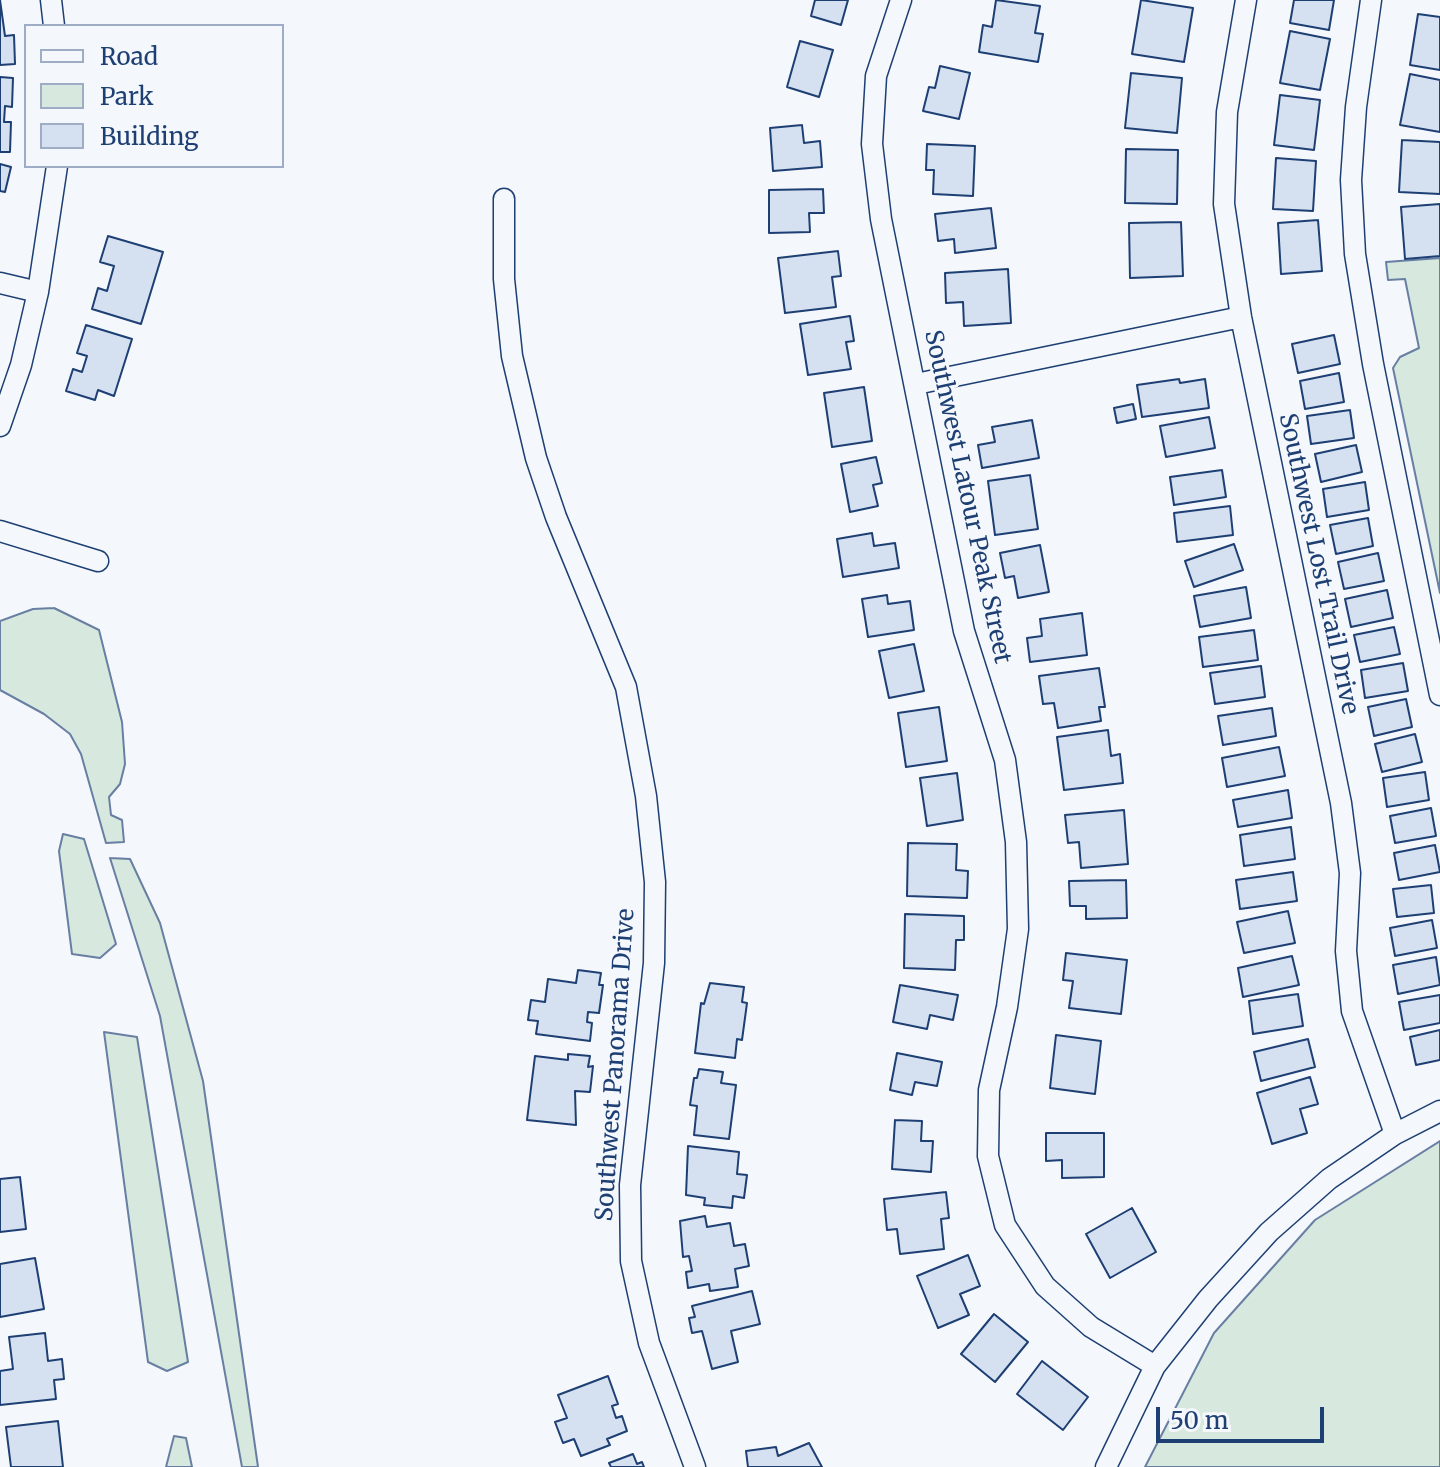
<!DOCTYPE html>
<style>
body{margin:0}
#map{position:relative;width:1440px;height:1467px;overflow:hidden;background:#f4f7fb;font-family:Merriweather,serif}
canvas{display:block}
.legend{position:absolute;left:24px;top:24px;width:260px;height:144px;box-sizing:border-box;background:#f4f7fb;border:2px solid #9eadc5;margin:0;padding:10px 14px;list-style:none;font-size:24px;color:#1d3f73}
.legend li{display:flex;align-items:center;gap:16px;height:40px}
.legend b{width:40px;border:2px solid #9eadc5}
.scale{position:absolute;left:1156px;top:1407px;width:168px;height:36px;box-sizing:border-box;border:4px solid #1d3f73;border-top:0;padding-left:10px;font-size:24px;line-height:28px;white-space:nowrap;color:#1d3f73;-webkit-text-stroke:6px #f4f7fb;paint-order:stroke}
</style>
<div id="map">
<canvas width="1440" height="1467"></canvas>
<ul class="legend">
<li><b style="height:10px;background:#f4f7fb"></b>Road</li>
<li><b style="height:22px;background:#d7e8df"></b>Park</li>
<li><b style="height:22px;background:#d5e0f0"></b>Building</li>
</ul>
<div class="scale">50 m</div>
</div>
<script>
const c = document.querySelector('canvas').getContext('2d');
c.lineJoin = 'round';
function paint(path, color) {
  c.fillStyle = color;
  c.fill(path, 'evenodd');
}
function poly(rows) {
  const path = new Path2D();
  for (const r of rows) {
    path.moveTo(r[0], r[1]);
    for (let i = 2; i < r.length; i += 2) path.lineTo(r[i], r[i + 1]);
  }
  return path;
}
function stroke(path, color, width, dash) {
  c.strokeStyle = color;
  c.lineWidth = width;
  c.lineCap = dash ? 'butt' : 'round';
  c.setLineDash(dash || []);
  c.stroke(path);
}
function write(font, color, halo, rows, align = 'center') {
  c.font = font + ' Merriweather,serif';
  c.lineWidth = 6;
  c.setLineDash([]);
  c.textBaseline = 'middle';
  c.strokeStyle = halo;
  c.fillStyle = color;
  for (const [text, x, y, turn = 0] of rows) {
    c.save();
    c.translate(x, y);
    c.rotate((+turn || 0) * Math.PI / 180);
    c.textAlign = isNaN(turn) ? turn : align;
    if (halo) c.strokeText(text, 0, 0);
    c.fillText(text, 0, 0);
    c.restore();
  }
}
const green = poly([
 [1440,258,1440,593,1393,368,1400,357,1419,348,1405,279,1388,280,1386,262,1440,258],
 [54,608,99,630,122,722,125,764,120,784,109,797,111,815,122,820,124,842,106,843,81,754,70,734,44,714,0,690,0,621,33,609,54,608],
 [63,834,84,839,116,944,100,958,72,954,59,851,63,834],
 [110,858,130,859,160,923,203,1081,258,1467,242,1467,160,1016,110,858],
 [104,1032,137,1037,188,1362,167,1371,148,1362,104,1032],
 [1440,1141,1440,1467,1145,1467,1214,1333,1315,1220,1440,1141],
 [174,1436,186,1438,192,1467,166,1467,174,1436]
]);
paint(green, '#d7e8df');
stroke(green, '#687fa3', 2);
const building = poly([
 [0,0,5,36,14,35,15,64,0,65,0,0],
 [815,0,848,0,841,25,811,16,815,0],
 [996,0,1040,6,1035,33,1043,34,1038,62,979,52,983,25,992,27,996,0],
 [1141,0,1193,8,1184,62,1132,54,1141,0],
 [1294,0,1334,0,1329,30,1290,23,1294,0],
 [1418,14,1440,17,1440,70,1410,65,1418,14],
 [1290,31,1330,39,1320,90,1280,83,1290,31],
 [800,41,833,50,819,97,787,87,800,41],
 [940,66,970,73,959,119,923,111,929,87,935,88,940,66],
 [1131,73,1182,78,1177,133,1125,128,1131,73],
 [1410,74,1440,80,1440,132,1400,125,1410,74],
 [0,77,13,78,12,107,5,106,4,122,11,122,10,152,0,152,0,77],
 [1280,95,1320,100,1314,150,1274,145,1280,95],
 [802,125,804,143,820,141,822,167,773,171,770,128,802,125],
 [1402,140,1440,142,1440,194,1399,192,1402,140],
 [927,144,975,146,973,196,933,194,934,170,926,170,927,144],
 [1126,149,1178,150,1177,204,1125,203,1126,149],
 [1276,158,1316,161,1313,211,1273,209,1276,158],
 [0,164,11,167,5,192,0,191,0,164],
 [823,189,824,213,809,213,810,232,769,233,769,190,823,189],
 [1440,204,1440,256,1405,259,1401,207,1440,204],
 [991,208,996,248,955,253,954,239,938,241,935,214,991,208],
 [1318,220,1322,271,1281,274,1278,223,1318,220],
 [1181,222,1183,276,1130,278,1129,223,1181,222],
 [108,236,163,252,141,324,92,309,98,288,107,291,114,266,100,262,108,236],
 [838,251,841,276,832,277,836,307,785,313,778,258,838,251],
 [1008,269,1011,323,964,326,963,302,946,303,945,273,1008,269],
 [850,316,854,341,846,342,851,369,808,375,800,324,850,316],
 [86,325,132,339,114,396,98,390,95,400,66,391,73,369,82,372,87,356,77,353,86,325],
 [1334,335,1340,364,1298,373,1292,344,1334,335],
 [1339,373,1344,402,1305,409,1300,381,1339,373],
 [1179,379,1180,383,1205,379,1209,408,1142,417,1137,385,1179,379],
 [864,387,872,441,832,447,824,393,864,387],
 [1133,404,1136,419,1117,423,1114,408,1133,404],
 [1350,410,1354,438,1311,444,1307,416,1350,410],
 [1209,417,1215,448,1166,457,1160,426,1209,417],
 [1032,420,1039,458,982,468,978,445,995,442,992,427,1032,420],
 [1356,445,1362,472,1321,482,1315,454,1356,445],
 [876,457,882,483,873,485,878,506,850,512,841,464,876,457],
 [1222,470,1226,497,1174,505,1170,477,1222,470],
 [1030,475,1038,529,995,535,988,481,1030,475],
 [1365,482,1369,510,1327,517,1323,489,1365,482],
 [1230,506,1233,535,1177,542,1174,513,1230,506],
 [1368,518,1373,546,1336,554,1330,525,1368,518],
 [872,533,874,546,895,543,899,568,843,577,837,539,872,533],
 [1234,544,1243,570,1194,587,1185,561,1234,544],
 [1040,545,1049,592,1018,598,1014,576,1005,578,1000,553,1040,545],
 [1378,553,1384,581,1344,589,1338,562,1378,553],
 [1246,587,1251,618,1200,627,1194,596,1246,587],
 [1387,590,1393,618,1351,627,1345,599,1387,590],
 [887,595,888,604,910,601,914,630,868,637,862,599,887,595],
 [1082,613,1087,655,1030,662,1027,638,1042,636,1040,619,1082,613],
 [1394,627,1400,654,1360,662,1354,635,1394,627],
 [1254,630,1258,660,1203,667,1199,637,1254,630],
 [914,644,924,691,889,698,879,651,914,644],
 [1403,663,1408,691,1365,698,1361,670,1403,663],
 [1261,666,1265,697,1215,704,1210,673,1261,666],
 [1099,668,1105,707,1099,707,1101,721,1058,728,1054,703,1043,704,1039,676,1099,668],
 [1406,699,1412,727,1374,736,1368,707,1406,699],
 [939,707,947,761,906,767,898,713,939,707],
 [1272,708,1276,736,1223,745,1218,716,1272,708],
 [1108,730,1111,756,1120,754,1123,783,1064,790,1057,737,1108,730],
 [1415,734,1422,762,1382,772,1375,744,1415,734],
 [1279,747,1285,776,1227,787,1222,758,1279,747],
 [1425,772,1429,800,1387,807,1383,778,1425,772],
 [957,773,963,820,927,826,920,778,957,773],
 [1288,790,1292,818,1238,827,1233,800,1288,790],
 [1431,808,1436,836,1395,843,1390,816,1431,808],
 [1124,810,1128,864,1081,868,1079,842,1068,843,1065,815,1124,810],
 [1291,827,1295,859,1244,866,1240,835,1291,827],
 [908,843,957,844,956,870,968,871,967,898,907,896,908,843],
 [1435,845,1440,872,1399,880,1394,853,1435,845],
 [1293,872,1297,901,1240,909,1236,880,1293,872],
 [1126,880,1127,918,1086,919,1086,906,1070,906,1069,881,1126,880],
 [1431,885,1434,913,1397,917,1393,889,1431,885],
 [1288,911,1295,943,1244,953,1237,922,1288,911],
 [905,914,964,916,964,940,956,940,955,970,904,968,905,914],
 [1432,920,1437,948,1395,956,1390,928,1432,920],
 [1066,953,1127,960,1121,1014,1069,1008,1073,981,1063,980,1066,953],
 [1292,956,1299,985,1243,997,1238,968,1292,956],
 [1436,957,1440,985,1398,994,1393,965,1436,957],
 [578,970,601,973,599,985,603,985,599,1013,588,1012,587,1022,592,1023,590,1041,536,1034,538,1021,528,1020,531,1000,545,1002,548,979,576,983,578,970],
 [710,983,744,987,742,1002,747,1003,742,1040,737,1039,735,1058,695,1053,701,1003,704,1004,710,983],
 [900,985,958,995,953,1020,930,1015,927,1029,893,1022,900,985],
 [1298,994,1303,1026,1253,1034,1249,1001,1298,994],
 [1440,995,1440,1023,1404,1030,1399,1002,1440,995],
 [1440,1030,1440,1060,1416,1065,1410,1037,1440,1030],
 [1056,1035,1101,1041,1095,1094,1050,1088,1056,1035],
 [1308,1039,1315,1067,1261,1081,1254,1052,1308,1039],
 [897,1053,942,1062,937,1086,915,1082,912,1095,890,1090,897,1053],
 [568,1054,590,1056,588,1067,593,1066,590,1092,575,1091,576,1125,527,1120,535,1056,568,1060,568,1054],
 [699,1069,723,1072,721,1083,736,1085,729,1139,694,1135,697,1106,690,1105,694,1078,697,1078,699,1069],
 [1310,1077,1318,1104,1300,1109,1307,1133,1272,1144,1257,1093,1310,1077],
 [895,1120,922,1121,921,1141,933,1141,931,1172,892,1169,895,1120],
 [1046,1133,1104,1133,1104,1177,1062,1178,1062,1160,1046,1161,1046,1133],
 [688,1146,739,1152,737,1174,747,1175,744,1198,733,1196,732,1208,704,1205,705,1198,686,1195,688,1146],
 [20,1177,26,1229,0,1232,0,1179,20,1177],
 [946,1192,949,1218,941,1219,944,1249,900,1254,897,1229,887,1230,884,1199,946,1192],
 [1132,1208,1156,1252,1110,1278,1086,1234,1132,1208],
 [705,1216,707,1227,730,1223,734,1246,745,1244,749,1266,735,1269,738,1287,710,1291,709,1284,688,1288,686,1272,692,1271,689,1256,683,1257,680,1221,705,1216],
 [968,1255,980,1286,960,1294,969,1315,938,1328,917,1276,968,1255],
 [35,1258,44,1309,0,1317,0,1264,35,1258],
 [752,1291,760,1324,731,1331,738,1362,712,1369,702,1331,692,1333,689,1318,695,1317,692,1306,752,1291],
 [994,1314,1028,1342,995,1382,961,1354,994,1314],
 [45,1333,48,1361,62,1359,64,1379,54,1380,56,1399,0,1405,0,1371,13,1369,9,1337,45,1333],
 [1042,1361,1088,1397,1063,1430,1017,1394,1042,1361],
 [608,1376,618,1404,612,1406,616,1418,622,1416,627,1431,607,1439,610,1445,581,1456,574,1439,563,1443,555,1422,567,1418,558,1395,608,1376],
 [58,1421,63,1467,11,1467,6,1427,58,1421],
 [809,1443,822,1467,748,1467,746,1451,776,1447,778,1456,809,1443],
 [633,1454,637,1464,642,1462,644,1467,611,1467,609,1463,633,1454]
]);
paint(building, '#d5e0f0');
stroke(building, '#1d3f73', 2);
const minor = poly([
 [51,0,54,26],
 [901,0,876,76,872,144,881,219,964,631,1005,760,1016,842,1018,929,1007,1007,989,1090,988,1156,1005,1225,1045,1286,1091,1327,1155,1366],
 [1246,0,1227,112,1224,204,1241,317,1341,803,1350,873,1346,951,1352,1011,1395,1134],
 [1371,0,1356,107,1351,180,1355,254,1373,364,1440,695],
 [504,199,504,279,512,356,536,458,556,517,626,687,646,796,655,882,654,963,630,1185,631,1261,649,1343,695,1467],
 [0,283,38,292],
 [916,384,1241,317],
 [0,426,21,365,38,292,57,166],
 [0,531,98,561],
 [1106,1467,1155,1366,1208,1299,1269,1232,1329,1179,1395,1134,1440,1111]
]);
stroke(minor, '#1d3f73', 23);
stroke(minor, '#f4f7fb', 20);
write('24px', '#1d3f73', '#f4f7fb', [
 ["Southwest Latour Peak Street",967,497,78],
 ["Southwest Lost Trail Drive",1318,564,78],
 ["Southwest Panorama Drive",616,1065,-86]
]);
</script>
